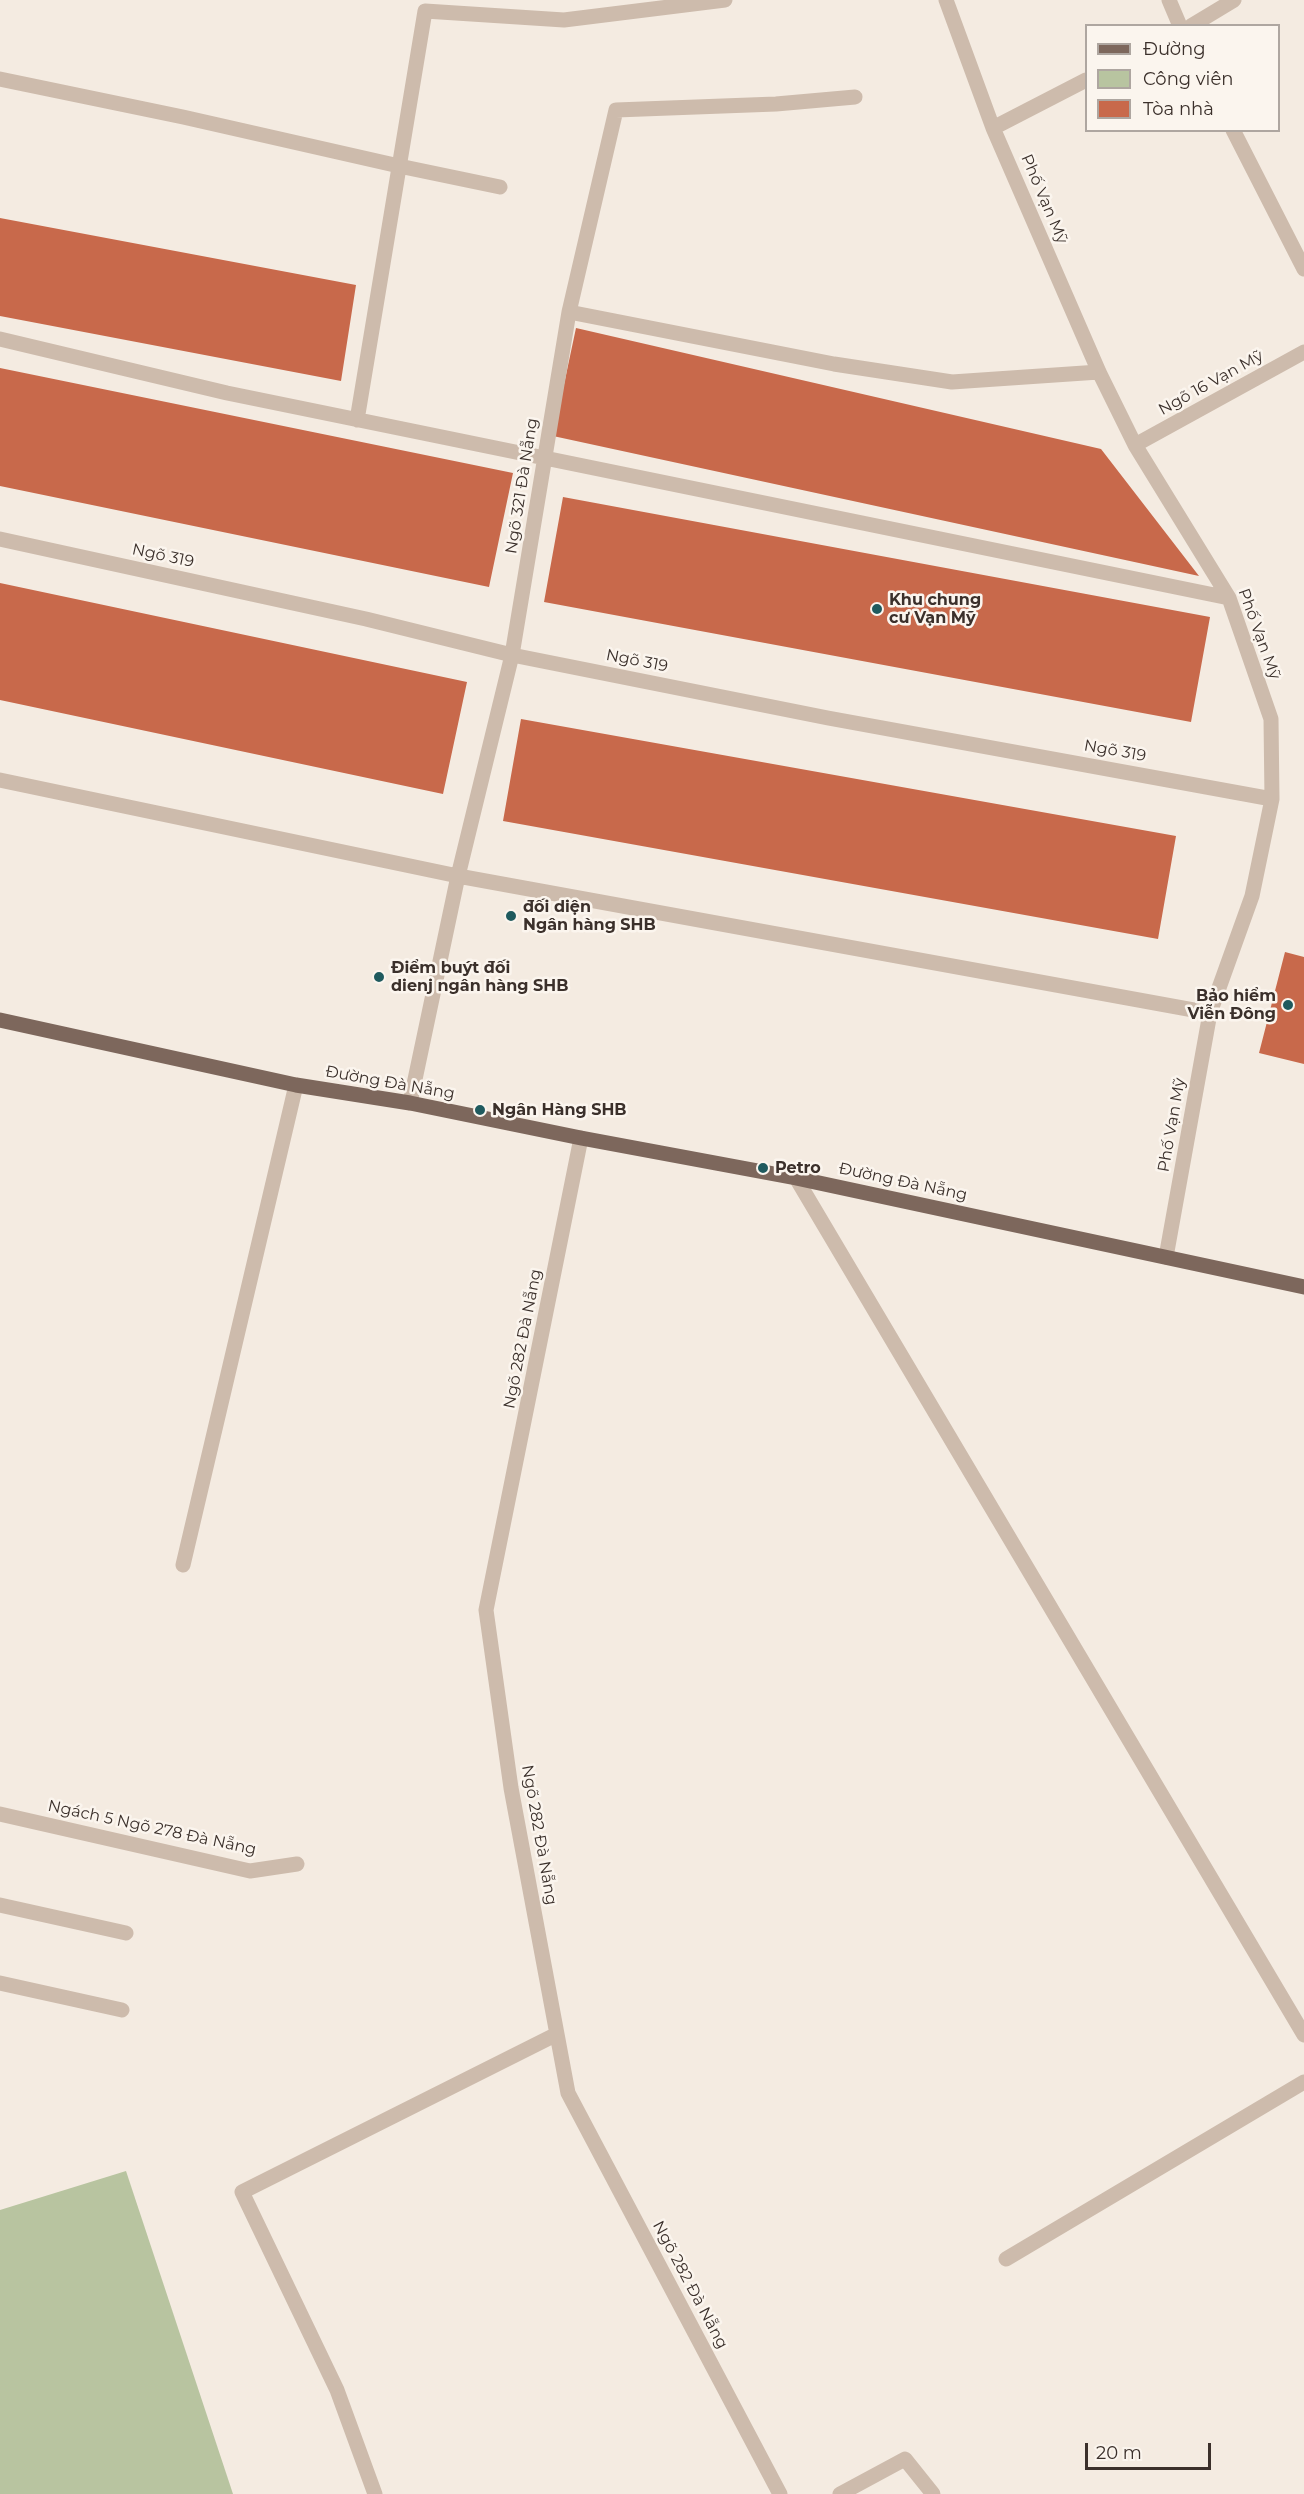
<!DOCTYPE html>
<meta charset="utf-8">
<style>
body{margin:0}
#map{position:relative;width:1304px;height:2494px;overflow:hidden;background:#f4ebe1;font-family:Montserrat,sans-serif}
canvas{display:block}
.legend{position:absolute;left:1085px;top:24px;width:195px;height:108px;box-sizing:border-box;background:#fbf5ee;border:2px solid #aea6a0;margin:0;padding:8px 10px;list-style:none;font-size:18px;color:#3b302b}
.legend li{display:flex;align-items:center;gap:12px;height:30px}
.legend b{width:30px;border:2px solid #aea6a0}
.scale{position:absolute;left:1085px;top:2443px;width:126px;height:27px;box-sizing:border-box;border:3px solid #3b302b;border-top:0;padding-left:8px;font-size:18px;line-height:21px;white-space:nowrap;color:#3b302b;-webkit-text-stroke:4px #fbf5ee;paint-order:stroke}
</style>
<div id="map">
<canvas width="1304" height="2494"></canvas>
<ul class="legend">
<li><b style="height:8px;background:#7d675c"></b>Đường</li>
<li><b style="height:16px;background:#b8c4a0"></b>Công viên</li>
<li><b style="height:16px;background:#c8694b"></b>Tòa nhà</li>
</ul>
<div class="scale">20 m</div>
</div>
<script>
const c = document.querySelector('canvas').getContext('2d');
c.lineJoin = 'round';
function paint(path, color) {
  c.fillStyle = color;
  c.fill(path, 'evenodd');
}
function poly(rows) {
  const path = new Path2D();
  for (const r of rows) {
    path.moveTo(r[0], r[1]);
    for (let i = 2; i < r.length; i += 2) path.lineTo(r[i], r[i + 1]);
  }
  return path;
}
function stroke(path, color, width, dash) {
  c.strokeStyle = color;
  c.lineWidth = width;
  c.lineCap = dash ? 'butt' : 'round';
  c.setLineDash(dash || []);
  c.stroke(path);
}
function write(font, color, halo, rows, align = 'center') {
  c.font = font + ' Montserrat,sans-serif';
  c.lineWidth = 5;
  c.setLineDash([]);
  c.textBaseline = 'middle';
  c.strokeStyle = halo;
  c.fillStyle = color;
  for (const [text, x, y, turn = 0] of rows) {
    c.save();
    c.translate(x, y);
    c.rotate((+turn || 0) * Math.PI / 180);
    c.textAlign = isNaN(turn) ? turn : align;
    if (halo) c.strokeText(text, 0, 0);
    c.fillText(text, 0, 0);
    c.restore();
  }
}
paint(poly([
 [126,2171,233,2494,0,2494,0,2210]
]), '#b8c4a0');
paint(poly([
 [0,218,356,285,341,381,0,316],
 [576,328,1101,449,1199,576,553,436],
 [0,368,513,473,489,587,0,486],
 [563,497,1210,617,1191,722,544,602],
 [0,583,467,682,443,794,0,700],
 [521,719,1176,836,1158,939,503,821],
 [1285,952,1304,957,1304,1064,1259,1053]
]), '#c8694b');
stroke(poly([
 [946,0,993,128,1099,372,1135,445,1229,598,1271,719,1272,799,1252,896,1210,1013,1166,1257],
 [1169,0,1180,26],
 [1191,26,1234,0],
 [0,79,183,117,399,166,500,187],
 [993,128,1086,80],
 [1233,130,1304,269],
 [569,312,834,364,952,382,1099,372],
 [0,339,227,393,1229,598],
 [357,420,425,11,564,20,725,0],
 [1135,445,1304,352],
 [0,539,366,619,512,655,828,718,1272,799],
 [0,780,458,876,1210,1013],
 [410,1103,458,876,512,655,569,312,616,110,776,104,855,97],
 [581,1138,486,1610,511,1788,568,2093,780,2494],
 [796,1178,1304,2035],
 [183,1565,296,1085],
 [0,1814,250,1871,297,1864],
 [0,1905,126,1933],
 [0,1983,122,2010],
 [1006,2259,1304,2082],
 [375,2494,337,2390,242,2192,557,2034],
 [840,2494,905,2459,933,2494]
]), '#cdbbac', 15);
stroke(poly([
 [0,1020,296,1085,410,1103,581,1138,796,1178,1304,1287]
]), '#7d675c', 15);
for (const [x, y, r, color] of [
 [877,609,6,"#1f5a5e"],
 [511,916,6,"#1f5a5e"],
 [379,977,6,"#1f5a5e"],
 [1288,1005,6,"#1f5a5e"],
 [480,1110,6,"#1f5a5e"],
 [763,1168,6,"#1f5a5e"]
]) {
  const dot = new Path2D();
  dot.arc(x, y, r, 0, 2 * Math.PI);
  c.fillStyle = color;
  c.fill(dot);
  stroke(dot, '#fbf5ee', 2);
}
write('16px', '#3b302b', '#fbf5ee', [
 ["Phố Vạn Mỹ",1044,199,67],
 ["Ngõ 16 Vạn Mỹ",1211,383,-29],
 ["Ngõ 321 Đà Nẵng",522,486,-81],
 ["Ngõ 319",163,556,12],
 ["Phố Vạn Mỹ",1259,634,70],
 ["Ngõ 319",637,661,11],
 ["Ngõ 319",1115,751,10],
 ["Đường Đà Nẵng",390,1083,10],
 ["Phố Vạn Mỹ",1172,1125,-80],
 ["Đường Đà Nẵng",903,1182,12],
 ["Ngõ 282 Đà Nẵng",523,1339,-79],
 ["Ngách 5 Ngõ 278 Đà Nẵng",152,1828,12],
 ["Ngõ 282 Đà Nẵng",539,1835,80],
 ["Ngõ 282 Đà Nẵng",690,2285,62]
]);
write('bold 16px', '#3b302b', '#fbf5ee', [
 ["Khu chung",889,600],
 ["cư Vạn Mỹ",889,618],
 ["đối diện",523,907],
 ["Ngân hàng SHB",523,925],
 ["Điểm buýt đối",391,968],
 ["dienj ngân hàng SHB",391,986],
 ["Bảo hiểm",1276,996,"right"],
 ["Viễn Đông",1276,1014,"right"],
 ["Ngân Hàng SHB",492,1110],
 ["Petro",775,1168]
], 'left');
</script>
